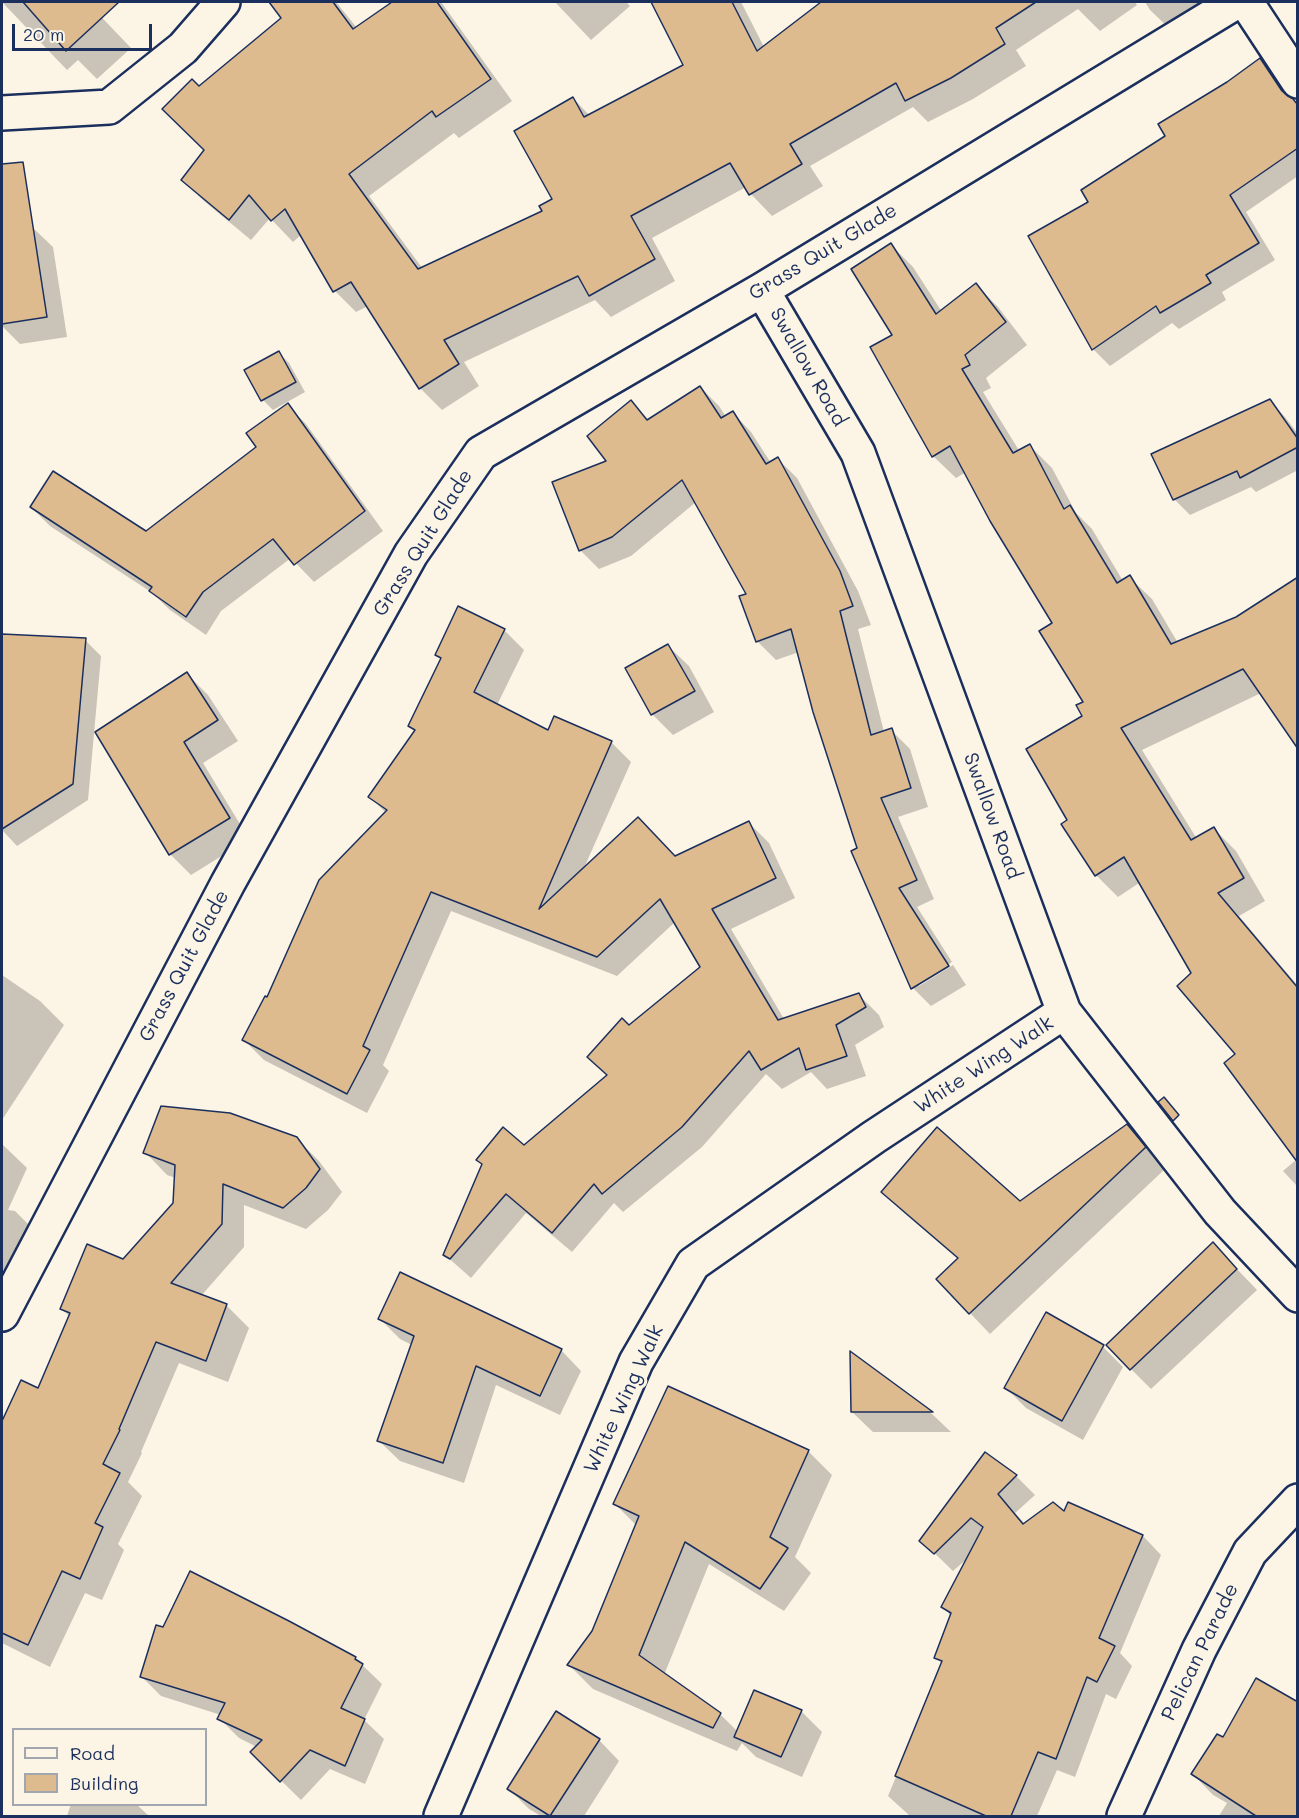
<!DOCTYPE html>
<style>
body{margin:0}
#map{position:relative;width:1299px;height:1818px;overflow:hidden;background:#fcf5e5;font-family:Mali,sans-serif}
canvas{display:block}
.frame{position:absolute;inset:0;border:3px solid #1b2f5e;pointer-events:none}
.legend{position:absolute;left:12px;top:1728px;width:195px;height:78px;box-sizing:border-box;background:#fcf5e5;border:2px solid #a2a6af;margin:0;padding:8px 10px;list-style:none;font-size:18px;color:#1b2f5e}
.legend li{display:flex;align-items:center;gap:12px;height:30px}
.legend b{width:30px;border:2px solid #a2a6af}
.scale{position:absolute;left:12px;top:24px;width:140px;height:27px;box-sizing:border-box;border:3px solid #1b2f5e;border-top:0;padding-left:8px;font-size:18px;line-height:21px;white-space:nowrap;color:#1b2f5e;-webkit-text-stroke:4px #fcf5e5;paint-order:stroke}
</style>
<div id="map">
<canvas width="1299" height="1818"></canvas>
<div class="frame"></div>
<ul class="legend">
<li><b style="height:8px;background:#fcf5e5"></b>Road</li>
<li><b style="height:16px;background:#ddbb8f"></b>Building</li>
</ul>
<div class="scale">20 m</div>
</div>
<script>
const c = document.querySelector('canvas').getContext('2d');
c.lineJoin = 'round';
function paint(path, color) {
  c.fillStyle = color;
  c.fill(path, 'evenodd');
}
function poly(rows) {
  const path = new Path2D();
  for (const r of rows) {
    path.moveTo(r[0], r[1]);
    for (let i = 2; i < r.length; i += 2) path.lineTo(r[i], r[i + 1]);
  }
  return path;
}
function stroke(path, color, width, dash) {
  c.strokeStyle = color;
  c.lineWidth = width;
  c.lineCap = dash ? 'butt' : 'round';
  c.setLineDash(dash || []);
  c.stroke(path);
}
function write(font, color, halo, rows, align = 'center') {
  c.font = font + ' Mali,sans-serif';
  c.lineWidth = 6;
  c.setLineDash([]);
  c.textBaseline = 'middle';
  c.strokeStyle = halo;
  c.fillStyle = color;
  for (const [text, x, y, turn = 0] of rows) {
    c.save();
    c.translate(x, y);
    c.rotate((+turn || 0) * Math.PI / 180);
    c.textAlign = isNaN(turn) ? turn : align;
    if (halo) c.strokeText(text, 0, 0);
    c.fillText(text, 0, 0);
    c.restore();
  }
}
paint(poly([
 [2,2,87,2,131,48,97,79,78,60,67,70],
 [271,2,336,2,357,28,395,2,441,2,512,101,459,138,454,133,369,196,423,269,544,212,554,200,573,98,590,116,685,66,656,8,668,2,741,2,764,47,823,2,1135,2,1137,5,1100,31,1078,9,1016,50,1026,66,973,99,928,122,913,107,810,166,823,186,772,216,751,194,746,187,652,238,675,281,611,317,595,300,464,362,479,386,442,410,420,388,368,306,356,312,335,291,302,234,293,242,270,218,251,240,204,201,183,180,206,151,199,88,283,18],
 [555,2,626,2,630,6,591,40],
 [1145,2,1217,2,1171,30,1150,10],
 [1260,60,1277,77,1298,105,1298,176,1246,212,1275,260,1222,292,1226,300,1179,329,1172,323,1110,366,1093,349,1090,202,1228,83],
 [32,227,53,247,67,337,20,344,2,326,2,232],
 [891,245,913,267,942,312,976,285,998,307,1027,345,986,378,991,388,983,392,1020,452,1030,446,1052,468,1076,513,1092,529,1123,581,1129,577,1152,599,1178,643,1298,590,1298,749,1261,693,1142,750,1197,839,1214,829,1236,851,1265,901,1239,916,1298,986,1298,1187,1283,1171,1297,1159,1193,974,1139,883,1118,897,1096,875,1069,820,1085,702,1054,623,966,472,956,478,933,456,895,335],
 [279,353,289,363,305,392,273,410,263,400],
 [700,387,719,406,726,417,733,413,751,432,771,463,778,459,797,478,858,591,871,625,858,629,884,732,891,730,910,749,928,807,898,817,934,899,917,907,952,962,919,982,919,986,953,965,966,985,931,1006,913,988,859,849,799,652,776,660,757,641,748,594,696,502,631,556,599,569,580,550,631,402,649,420],
 [1270,401,1285,417,1298,434,1298,470,1256,492,1251,487,1190,515,1174,499,1153,454],
 [287,405,306,424,383,531,314,582,291,558,221,611,206,635,170,610,151,592,50,526,31,507,146,533,259,448],
 [504,630,524,650,497,705,548,732,611,742,631,762,584,868,676,857,749,823,769,843,795,898,731,929,784,1019,859,995,879,1015,884,1027,855,1045,866,1076,827,1089,811,1072,782,1089,766,1074,702,1147,623,1212,614,1203,572,1252,526,1213,471,1278,444,1254,483,1165,478,1160,524,1146,608,1076,629,1027,702,968,675,922,617,976,451,911,383,1065,389,1071,367,1113,264,1060,244,1040,268,999,386,813,370,797,415,731,410,726,442,660,437,655],
 [2,635,85,640,101,656,88,800,17,846,2,830],
 [668,646,689,666,714,712,673,735,652,714],
 [187,674,208,695,238,741,203,763,249,839,191,875,170,854],
 [2,975,40,1001,64,1025,2,1120],
 [1127,1126,1148,1146,1165,1169,990,1334,970,1313,959,1260,903,1212,883,1192,1020,1203],
 [296,1138,319,1161,342,1192,328,1210,306,1229,244,1205,244,1247,201,1296,226,1305,249,1328,228,1382,179,1363,141,1452,142,1453,128,1482,142,1496,118,1544,124,1550,102,1600,85,1593,50,1667,2,1643,2,1424,22,1382,39,1390,70,1317,61,1308,124,1261,174,1204,176,1178,167,1175,145,1152],
 [2,1144,27,1168,8,1210,15,1211,39,1235,2,1283],
 [1213,1244,1257,1290,1151,1389,1131,1369],
 [380,1319,561,1350,581,1371,560,1415,496,1385,464,1483,400,1461,379,1441,412,1345,400,1339],
 [1103,1347,1123,1367,1083,1440,1026,1408,1006,1388],
 [852,1354,932,1414,951,1432,873,1432,852,1412],
 [808,1451,832,1475,795,1557,811,1573,784,1611,709,1564,664,1675,720,1714,738,1732,801,1711,822,1732,802,1777,756,1757,742,1743,737,1751,593,1689,569,1665,593,1631,637,1526,615,1504],
 [986,1454,1016,1476,1035,1495,1015,1513,1025,1524,1065,1513,1143,1536,1161,1555,1120,1653,1132,1666,1116,1699,1106,1694,1075,1777,1057,1770,1037,1816,910,1816,888,1796,943,1664,936,1657,951,1616,943,1607,969,1557,953,1571,921,1540],
 [355,1658,382,1684,364,1720,384,1739,365,1784,330,1769,301,1800,252,1752,257,1747,239,1738,219,1718,221,1715,161,1696,142,1677],
 [1298,1703,1298,1816,1219,1816,1227,1803,1213,1795,1193,1774,1223,1739],
 [599,1740,619,1761,584,1816,541,1816,529,1809,509,1789],
 [71,1804,136,1804,149,1816,67,1816]
]), '#0003');
const building = poly([
 [23,2,119,2,66,51,23,2],
 [269,2,333,2,353,29,392,2,437,2,491,79,436,117,432,111,349,174,418,269,542,211,539,206,552,199,514,131,573,97,584,117,683,65,651,2,732,2,757,51,821,2,1036,2,996,28,1005,44,951,78,905,101,896,83,790,144,802,164,749,195,730,163,631,216,655,259,589,296,578,276,444,340,459,364,419,389,351,282,333,292,285,209,271,221,249,195,229,220,181,180,204,150,162,109,192,79,199,86,281,18,269,2],
 [1260,58,1282,91,1293,99,1298,105,1298,148,1230,195,1259,243,1206,275,1211,283,1160,313,1156,306,1092,350,1028,236,1088,202,1081,190,1165,136,1158,124,1227,82,1260,58],
 [23,162,47,317,2,324,2,164,23,162],
 [891,243,936,314,976,283,1006,322,965,355,970,365,962,369,1013,453,1030,444,1064,509,1070,505,1117,583,1130,575,1171,644,1236,617,1298,577,1298,749,1243,669,1121,728,1191,840,1214,827,1244,878,1218,893,1298,988,1298,1163,1224,1063,1235,1054,1177,986,1191,973,1124,857,1095,876,1061,824,1067,820,1026,749,1082,716,1076,705,1083,702,1039,631,1052,623,990,521,950,446,932,457,870,347,892,335,851,269,891,243],
 [279,351,296,382,261,401,244,370,279,351],
 [700,386,721,418,733,411,766,464,778,457,840,571,853,606,840,611,871,735,892,728,911,788,881,798,917,880,899,888,949,966,911,989,851,851,857,848,813,712,791,629,756,642,739,596,746,594,682,480,612,537,579,551,552,482,606,461,587,436,631,400,647,420,700,386],
 [1270,399,1298,439,1298,447,1240,478,1237,471,1173,500,1151,454,1270,399],
 [288,403,365,511,294,565,273,539,203,592,186,617,149,591,152,587,30,507,53,471,146,531,256,447,246,433,288,403],
 [458,606,505,629,474,692,548,730,554,716,612,741,539,909,638,817,675,856,749,821,776,878,712,909,778,1020,859,993,866,1007,836,1025,847,1056,806,1070,799,1048,761,1070,749,1051,682,1127,602,1194,594,1184,552,1233,506,1194,450,1259,443,1255,482,1164,476,1160,503,1127,524,1145,607,1075,587,1057,622,1018,629,1025,700,967,660,899,597,957,431,892,363,1046,370,1050,347,1094,242,1040,265,996,267,997,319,880,387,810,368,797,415,730,408,726,441,658,435,655,458,606],
 [2,634,86,638,73,784,2,829,2,634],
 [668,644,695,691,651,715,625,668,668,644],
 [187,672,218,720,184,742,230,818,169,855,95,732,187,672],
 [1164,1097,1179,1115,1173,1121,1158,1102,1164,1097],
 [161,1106,230,1113,297,1137,320,1169,306,1188,283,1208,223,1184,222,1224,171,1283,227,1304,206,1361,156,1342,119,1429,120,1430,103,1464,120,1473,95,1523,103,1527,80,1579,62,1571,28,1645,2,1633,2,1421,21,1380,38,1388,70,1313,60,1309,87,1244,123,1259,173,1203,175,1165,143,1153,161,1106],
 [1127,1124,1146,1147,969,1314,936,1279,958,1258,881,1192,937,1127,1020,1201,1127,1124],
 [1213,1242,1237,1269,1130,1370,1106,1345,1213,1242],
 [400,1272,562,1349,540,1396,476,1366,443,1463,377,1441,414,1336,378,1319,400,1272],
 [1046,1312,1104,1345,1062,1421,1004,1388,1046,1312],
 [850,1351,933,1412,851,1412,850,1351],
 [668,1386,809,1450,770,1537,788,1548,760,1589,685,1542,639,1655,721,1713,713,1728,567,1665,592,1631,639,1516,613,1504,668,1386],
 [985,1452,1017,1475,998,1494,1023,1524,1053,1502,1064,1511,1068,1502,1143,1535,1099,1638,1115,1646,1097,1682,1087,1677,1056,1759,1038,1752,1011,1816,986,1816,895,1776,942,1661,934,1658,951,1613,941,1607,983,1527,971,1518,934,1554,919,1541,985,1452],
 [190,1571,289,1621,356,1657,355,1659,363,1664,341,1708,365,1719,345,1766,310,1750,280,1782,250,1752,262,1740,217,1719,225,1703,140,1677,156,1625,163,1627,190,1571],
 [1256,1678,1298,1702,1298,1816,1256,1816,1191,1774,1217,1734,1223,1737,1256,1678],
 [754,1690,802,1710,781,1757,734,1737,754,1690],
 [556,1711,600,1739,550,1816,507,1789,556,1711]
]);
paint(building, '#ddbb8f');
stroke(building, '#1b2f5e', 1.5);
const minor = poly([
 [1246,2,1298,81],
 [2,113,109,107,183,48,223,2],
 [762,290,858,453,1064,1012,1220,1212,1298,1295],
 [2,1314,228,883,411,554,481,453,762,290,1236,2],
 [441,1816,636,1362,693,1264,874,1137,1064,1012],
 [1124,1816,1199,1650,1250,1552,1298,1501]
]);
stroke(minor, '#1b2f5e', 38);
stroke(minor, '#fcf5e5', 33);
write('20px', '#1b2f5e', '#fcf5e5', [
 ["Grass Quit Glade",823,252,-31],
 ["Swallow Road",808,367,60],
 ["Grass Quit Glade",423,543,-58],
 ["Swallow Road",992,816,70],
 ["Grass Quit Glade",184,966,-62],
 ["White Wing Walk",984,1065,-33],
 ["White Wing Walk",624,1399,-65],
 ["Pelican Parade",1200,1652,-64]
]);
</script>
